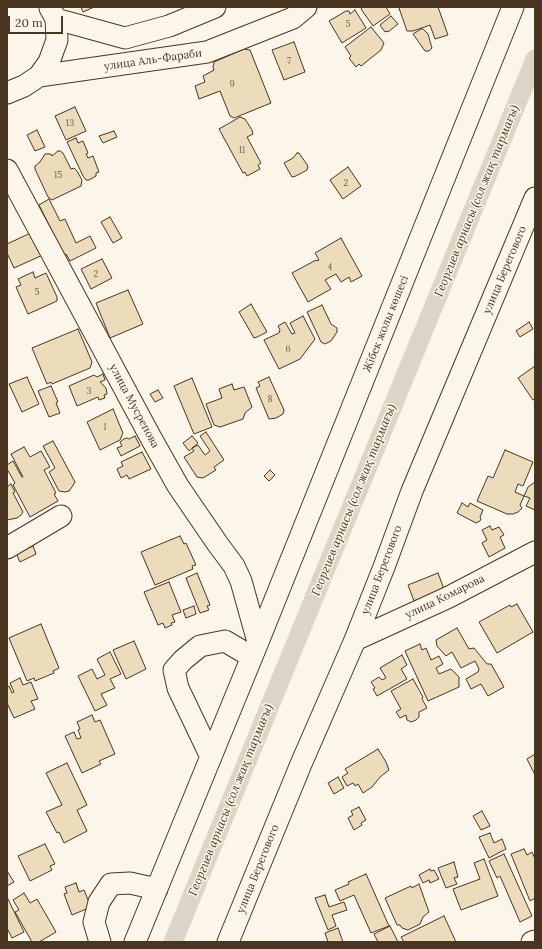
<!DOCTYPE html>
<meta charset="utf-8">
<style>
body{margin:0}
#map{position:relative;width:542px;height:949px;overflow:hidden;background:#fbf6e9;font-family:Lora,serif}
canvas{display:block}
.frame{position:absolute;inset:0;border:8px solid #4a3520;pointer-events:none}
.scale{position:absolute;left:8px;top:16px;width:55px;height:18px;box-sizing:border-box;border:2px solid #4a3520;border-top:0;padding-left:5px;font-size:12px;line-height:14px;white-space:nowrap;color:#4a3520;-webkit-text-stroke:3px #fbf6e9;paint-order:stroke}
</style>
<div id="map">
<canvas width="542" height="949"></canvas>
<div class="frame"></div>
<div class="scale">20 m</div>
</div>
<script>
const c = document.querySelector('canvas').getContext('2d');
c.lineJoin = 'round';
function poly(rows) {
  const path = new Path2D();
  for (const r of rows) {
    path.moveTo(r[0], r[1]);
    for (let i = 2; i < r.length; i += 2) path.lineTo(r[i], r[i + 1]);
  }
  return path;
}
function stroke(path, color, width, dash) {
  c.strokeStyle = color;
  c.lineWidth = width;
  c.lineCap = dash ? 'butt' : 'round';
  c.setLineDash(dash || []);
  c.stroke(path);
}
function paint(path, color) {
  c.fillStyle = color;
  c.fill(path, 'evenodd');
}
function write(font, color, halo, rows, align = 'center') {
  c.font = font + ' Lora,serif';
  c.lineWidth = 3;
  c.setLineDash([]);
  c.textBaseline = 'middle';
  c.strokeStyle = halo;
  c.fillStyle = color;
  for (const [text, x, y, turn = 0] of rows) {
    c.save();
    c.translate(x, y);
    c.rotate((+turn || 0) * Math.PI / 180);
    c.textAlign = isNaN(turn) ? turn : align;
    if (halo) c.strokeText(text, 0, 0);
    c.fillText(text, 0, 0);
    c.restore();
  }
}
stroke(poly([
 [173,942,535,59]
]), '#dcd4c6', 19);
const building = poly([
 [81,7,94,7,83,12,81,7],
 [363,7,386,7,390,14,373,26,361,9,363,7],
 [400,7,438,7,448,35,435,39,430,25,413,31,407,31,399,8,400,7],
 [355,10,366,28,342,43,329,21,346,11,349,11,350,14,355,10],
 [391,16,398,24,388,32,387,31,385,32,380,25,391,16],
 [371,27,384,43,381,50,361,66,359,64,356,67,349,58,351,56,345,47,371,27],
 [421,29,423,29,428,34,432,48,429,51,425,51,413,34,421,29],
 [294,42,305,72,284,80,272,50,294,42],
 [244,49,250,50,271,103,234,118,230,116,220,91,199,99,195,86,205,82,203,76,214,70,213,67,214,62,244,49],
 [75,107,86,131,66,140,55,116,75,107],
 [240,117,245,119,252,130,253,134,247,137,261,163,258,165,260,169,247,176,245,172,243,173,219,129,240,117],
 [37,130,45,147,35,151,27,135,37,130],
 [114,131,117,137,103,143,99,136,114,131],
 [76,138,78,143,83,141,88,153,86,154,88,158,93,156,99,172,96,173,96,176,89,180,86,180,83,176,67,142,76,138],
 [58,151,60,151,63,153,71,169,74,168,77,171,82,180,81,186,52,200,48,197,35,169,35,166,40,162,45,154,51,154,52,156,58,151],
 [297,153,299,153,308,166,307,170,296,176,292,177,284,163,293,158,297,153],
 [348,167,361,186,343,199,330,180,348,167],
 [49,199,60,221,65,219,76,243,90,236,96,248,70,261,66,254,64,255,39,205,49,199],
 [110,217,122,238,113,243,101,222,110,217],
 [37,230,45,254,14,268,7,253,7,244,37,230],
 [341,238,362,276,351,282,349,277,341,282,336,274,325,280,331,289,308,302,292,273,316,260,317,261,319,260,315,253,341,238],
 [102,259,112,278,91,289,81,269,102,259],
 [33,272,35,278,46,273,57,297,57,301,28,314,16,287,21,285,18,279,33,272],
 [128,290,143,324,110,338,96,303,128,290],
 [251,304,267,332,257,337,254,338,239,312,251,304],
 [322,305,331,324,337,328,337,332,331,341,325,344,321,342,307,312,322,305],
 [303,316,315,339,300,359,279,369,264,340,279,333,280,330,278,326,285,322,292,334,295,333,290,323,303,316],
 [529,322,533,329,520,337,516,331,529,322],
 [78,329,92,362,90,368,52,384,51,382,47,384,32,348,78,329],
 [535,366,535,399,533,400,518,378,535,366],
 [103,374,105,380,100,382,106,388,107,394,104,395,105,398,99,400,98,397,77,406,69,386,94,375,97,377,103,374],
 [27,377,39,404,22,412,9,384,27,377],
 [269,377,284,410,283,414,276,418,269,419,256,388,260,386,258,382,269,377],
 [192,378,212,427,194,434,174,386,192,378],
 [232,384,234,390,244,387,252,407,245,413,243,419,220,427,214,425,206,404,222,398,219,389,232,384],
 [51,386,58,402,56,403,60,413,49,417,38,391,51,386],
 [158,390,163,398,155,402,150,394,158,390],
 [113,409,123,433,120,440,100,450,87,422,113,409],
 [206,432,224,460,214,467,216,470,203,478,197,477,184,457,194,451,192,448,198,445,205,455,210,451,200,436,206,432],
 [135,436,140,446,121,456,117,448,122,446,120,442,124,439,127,438,129,439,135,436],
 [192,436,198,443,189,451,183,443,192,436],
 [53,441,75,482,72,487,69,491,65,492,59,491,49,472,55,468,43,446,53,441],
 [24,447,30,457,41,451,50,467,44,470,56,493,54,494,58,501,30,517,13,485,15,483,7,469,7,465,13,461,22,477,23,477,11,454,24,447],
 [505,450,533,462,523,486,518,484,515,492,524,496,520,505,522,508,518,512,513,514,507,514,477,501,488,476,493,478,505,450],
 [142,452,151,469,129,479,127,475,121,478,117,469,123,466,121,462,142,452],
 [270,470,275,475,269,481,264,476,270,470],
 [535,482,535,510,526,506,530,498,524,496,528,487,535,482],
 [11,484,15,492,13,493,23,512,21,515,17,518,7,520,7,487,11,484],
 [462,503,468,507,470,503,483,510,480,517,481,519,480,521,476,523,457,513,462,503],
 [490,526,492,530,499,527,504,535,500,537,505,548,489,557,482,543,487,540,482,530,490,526],
 [180,536,184,544,186,543,196,565,192,566,193,569,155,585,141,552,180,536],
 [33,546,36,554,20,562,16,553,33,546],
 [197,573,210,605,207,606,209,610,200,613,186,578,197,573],
 [438,573,444,589,414,601,408,585,438,573],
 [169,582,181,612,172,615,175,622,171,623,172,625,165,628,163,623,158,625,144,592,169,582],
 [517,604,533,632,497,653,479,622,510,605,511,607,517,604],
 [194,606,196,614,186,618,183,610,194,606],
 [41,624,59,668,53,671,54,673,35,681,34,678,27,681,9,638,41,624],
 [457,628,469,649,474,648,487,664,491,664,504,687,488,696,481,684,471,689,466,679,478,672,479,669,475,661,461,668,452,652,446,656,437,646,436,640,457,628],
 [134,641,146,669,126,679,113,650,134,641],
 [420,644,422,650,426,648,431,660,439,656,443,664,436,668,439,674,451,669,459,677,459,687,428,701,405,651,420,644],
 [110,652,121,674,110,679,115,688,101,694,107,705,95,711,78,676,92,669,97,679,105,675,97,659,110,652],
 [402,655,407,665,401,669,407,679,377,696,373,689,375,688,371,682,379,677,382,680,386,678,380,668,402,655],
 [20,678,23,685,31,682,38,699,31,701,35,709,14,718,7,703,7,687,9,686,12,693,14,692,10,683,20,678],
 [413,679,423,697,422,699,427,708,419,712,419,717,416,720,411,722,407,720,406,715,400,718,396,712,401,709,391,691,413,679],
 [92,715,95,722,100,720,115,754,99,761,101,764,82,773,65,736,74,732,77,739,81,738,78,730,80,729,77,722,92,715],
 [378,749,386,762,389,770,380,777,372,787,363,793,358,784,355,786,353,783,347,786,342,777,348,773,345,769,378,749],
 [535,754,535,775,527,759,535,754],
 [67,763,87,805,77,810,87,831,64,843,59,832,57,833,46,812,62,805,46,773,67,763],
 [338,777,344,788,334,794,328,783,338,777],
 [359,807,366,820,361,823,362,825,354,830,348,818,353,815,351,811,359,807],
 [482,811,490,826,481,830,473,816,482,811],
 [490,833,494,843,502,839,506,849,489,858,479,837,490,833],
 [45,844,55,864,50,866,52,870,30,881,18,856,45,844],
 [524,849,527,855,532,852,535,859,535,898,530,901,511,854,524,849],
 [504,854,532,916,520,922,500,876,497,878,489,861,504,854],
 [484,859,498,896,461,910,453,889,480,879,474,863,484,859],
 [454,862,458,877,454,878,457,884,446,888,438,868,454,862],
 [430,869,431,871,434,870,439,879,430,883,429,880,423,883,419,875,430,869],
 [7,871,14,882,7,886,7,871],
 [366,874,389,926,371,933,354,895,340,901,335,890,349,884,348,882,366,874],
 [76,883,79,892,84,890,91,907,72,915,64,894,67,893,65,887,76,883],
 [419,884,429,912,423,917,420,924,408,930,402,928,400,925,397,925,385,898,411,886,412,888,419,884],
 [24,893,30,903,37,899,56,932,39,942,32,942,15,912,19,910,13,900,24,893],
 [325,895,329,907,344,902,347,910,332,915,336,926,328,930,315,898,325,895],
 [7,897,24,932,12,938,7,928,7,897],
 [444,916,456,942,404,942,401,937,444,916],
 [390,926,398,942,378,942,374,934,390,926],
 [338,928,343,942,328,942,325,933,338,928]
]);
paint(building, '#ecdcbc');
stroke(building, '#4a3520', 1);
const minor = poly([
 [56,19,125,38,169,26,215,7],
 [39,76,207,52,293,18,306,7],
 [7,93,24,86,39,76,49,62,57,40,56,19,50,8],
 [7,170,151,438,178,486,217,543,234,566,241,581,258,642],
 [7,548,61,516],
 [355,640,449,597,535,552],
 [211,757,178,688,174,670,183,660,200,646,225,641,252,657],
 [100,942,94,922,99,902,111,884,130,883,157,889],
 [135,942,258,642,513,7],
 [228,942,301,764,355,640,384,567,412,491,535,198],
 [532,942,535,941]
]);
stroke(minor, '#4a3520', 23);
stroke(minor, '#fbf6e9', 21);
write('9px', '#725f47', null, [
 ["5",348,24],
 ["7",289,61],
 ["9",232,84],
 ["13",70,123],
 ["11",242,150],
 ["15",58,175],
 ["2",346,183],
 ["4",330,267],
 ["2",96,274],
 ["5",37,292],
 ["6",288,349],
 ["3",89,391],
 ["8",270,399],
 ["1",105,427]
]);
write('11px', '#4a3520', '#fbf6e9', [
 ["улица Аль-Фараби",153,60,-8],
 ["улица Берегового",505,270,-67],
 ["Жібек жолы көшесі",386,324,-68],
 ["улица Мусрепова",134,406,62],
 ["улица Берегового",382,570,-69],
 ["улица Комарова",445,597,-26],
 ["улица Берегового",258,869,-68]
]);
write('italic 12px', '#4a3520', '#fbf6e9', [
 ["Георгиев арнасы (сол жақ тармағы)",477,201,-68],
 ["Георгиев арнасы (сол жақ тармағы)",354,500,-68],
 ["Георгиев арнасы (сол жақ тармағы)",231,800,-68]
]);
</script>
